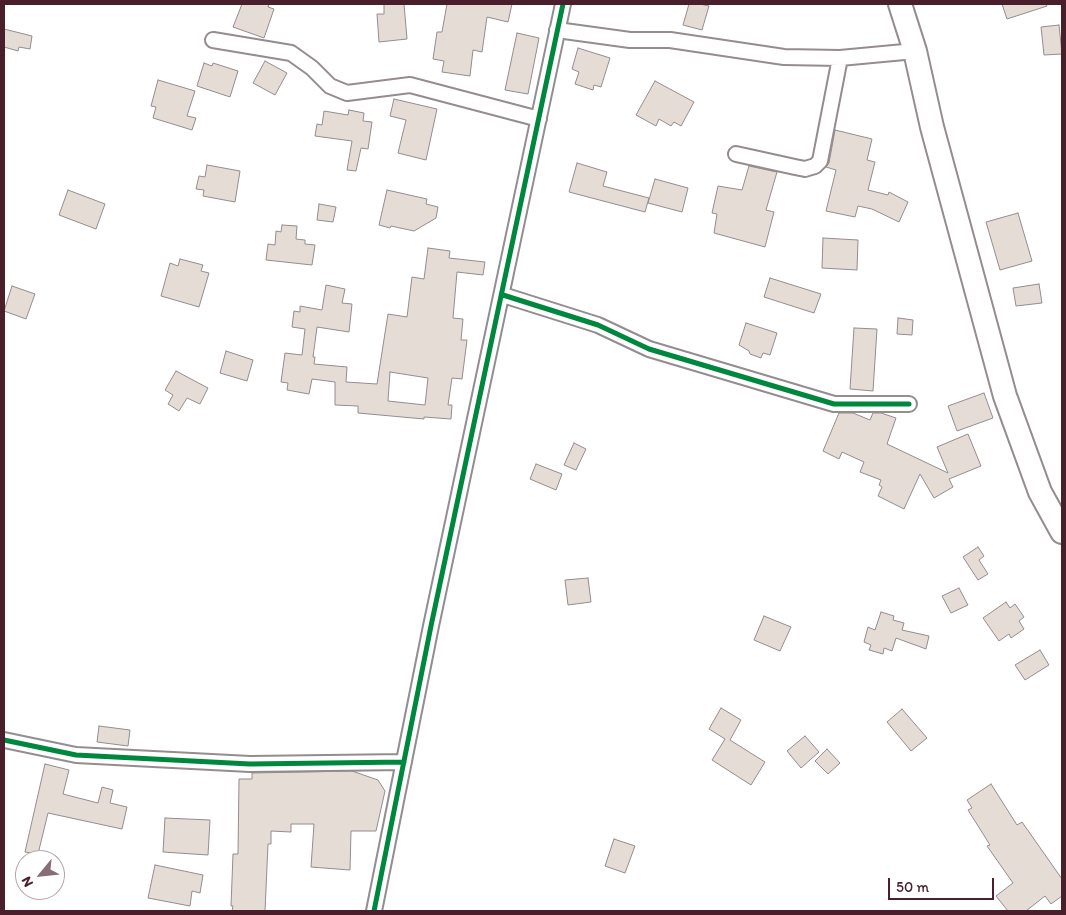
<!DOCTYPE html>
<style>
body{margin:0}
#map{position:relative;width:1066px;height:915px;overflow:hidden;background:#fff;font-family:Itim,sans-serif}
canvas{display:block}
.frame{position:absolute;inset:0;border:5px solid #4a1f2b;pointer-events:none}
.north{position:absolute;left:15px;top:850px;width:50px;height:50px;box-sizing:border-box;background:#fff;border:1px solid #b7a5aa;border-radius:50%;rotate:242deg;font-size:14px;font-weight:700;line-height:20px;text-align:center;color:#4a1f2b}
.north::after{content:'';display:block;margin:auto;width:18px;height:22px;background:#896d75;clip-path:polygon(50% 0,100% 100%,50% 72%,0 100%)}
.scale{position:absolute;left:888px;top:878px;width:106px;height:22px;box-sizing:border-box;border:2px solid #4a1f2b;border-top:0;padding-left:6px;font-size:15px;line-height:18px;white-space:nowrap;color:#4a1f2b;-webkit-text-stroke:4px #fff;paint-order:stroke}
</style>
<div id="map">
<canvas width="1066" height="915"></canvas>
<div class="frame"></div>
<div class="north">N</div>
<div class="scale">50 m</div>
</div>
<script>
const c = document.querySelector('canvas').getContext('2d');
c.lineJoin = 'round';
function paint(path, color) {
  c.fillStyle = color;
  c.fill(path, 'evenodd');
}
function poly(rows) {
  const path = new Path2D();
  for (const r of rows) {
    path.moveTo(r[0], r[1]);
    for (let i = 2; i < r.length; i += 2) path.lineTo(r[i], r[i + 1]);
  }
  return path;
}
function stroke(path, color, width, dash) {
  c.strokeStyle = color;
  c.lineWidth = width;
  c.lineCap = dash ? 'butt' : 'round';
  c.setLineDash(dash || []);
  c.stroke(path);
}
const building = poly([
 [242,4,269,4,268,7,274,9,264,38,233,27,242,4],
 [384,4,404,4,407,39,379,42,377,14,384,14,384,4],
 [447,4,512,4,508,22,487,17,482,52,473,50,470,76,442,72,444,61,433,59,437,32,442,32,447,4],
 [689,4,700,4,709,6,702,30,683,25,689,4],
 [1002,4,1046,4,1047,6,1007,19,1002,4],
 [1059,25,1062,54,1044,55,1041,27,1059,25],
 [4,29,32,36,30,49,19,47,18,51,4,47,4,29],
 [517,33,539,38,528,94,505,90,517,33],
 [578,48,610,58,601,87,594,85,593,90,575,84,579,72,572,69,578,48],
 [265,61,287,73,275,95,253,83,265,61],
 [204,63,212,66,213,63,238,71,230,97,197,86,204,63],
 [158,80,195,91,187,116,196,118,192,130,153,118,156,107,151,106,158,80],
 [655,81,694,102,681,126,674,122,671,126,659,119,656,126,636,115,655,81],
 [394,99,437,109,426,160,398,153,406,120,390,116,394,99],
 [349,110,364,113,363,121,372,122,368,149,361,148,356,171,347,170,352,141,315,136,317,124,322,125,324,111,348,115,349,110],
 [835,130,872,139,867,160,875,162,868,190,888,195,889,192,908,202,899,222,872,209,858,206,855,217,826,211,836,170,826,167,829,163,835,130],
 [577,163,607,172,603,186,649,198,645,212,569,192,577,163],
 [207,165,240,171,235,202,203,196,204,190,196,189,199,176,205,177,207,165],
 [749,166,777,172,766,210,774,212,765,247,714,233,717,214,712,213,718,186,742,190,749,166],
 [655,179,688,188,682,212,648,203,655,179],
 [68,190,105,204,96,229,59,215,68,190],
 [387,190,427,199,426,204,438,207,436,218,414,231,391,226,390,228,379,225,387,190],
 [319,204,336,207,333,222,317,220,319,204],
 [1018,213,1032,261,1000,270,986,222,1018,213],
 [282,225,297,226,296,239,305,240,305,244,315,245,312,265,266,260,268,244,275,245,276,231,281,232,282,225],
 [823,238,858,240,857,270,822,268,823,238],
 [428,248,450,251,449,258,485,262,483,275,457,272,453,318,463,319,461,340,467,340,462,379,452,378,448,405,452,405,451,419,424,417,424,419,358,413,358,406,335,405,335,382,312,379,309,394,287,390,288,383,281,382,285,353,302,355,305,329,292,327,294,311,300,312,300,306,322,310,326,285,345,289,342,303,352,304,349,332,317,327,313,357,315,357,314,364,347,367,346,382,377,384,388,314,407,317,412,277,424,279,428,248],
 [390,372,428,378,425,405,388,401,390,372],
 [180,259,203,265,201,271,209,273,199,307,161,296,170,263,178,266,180,259],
 [770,278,821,294,814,313,764,297,770,278],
 [1039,284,1042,303,1016,306,1013,288,1039,284],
 [12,286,35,294,26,319,4,311,12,286],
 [898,318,913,320,912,335,897,334,898,318],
 [746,323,777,333,770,355,763,353,761,358,750,354,749,351,739,345,746,323],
 [854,328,877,329,873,391,850,389,854,328],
 [226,351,253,360,247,381,220,373,226,351],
 [176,371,208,388,200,404,187,398,179,411,168,404,173,395,165,390,176,371],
 [984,393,993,418,957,431,948,406,984,393],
 [839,413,853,413,870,420,873,413,881,413,896,418,887,444,948,473,937,447,968,434,981,466,949,479,953,487,934,498,920,474,904,509,878,496,882,487,879,485,881,480,860,472,864,462,842,452,839,459,823,451,839,413],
 [574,443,586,449,576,470,564,465,574,443],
 [536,464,562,474,556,490,530,479,536,464],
 [978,547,984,556,979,560,988,574,978,580,963,557,978,547],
 [588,578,591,602,568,605,565,580,588,578],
 [959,588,968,605,951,613,942,596,959,588],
 [1006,602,1010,608,1015,604,1024,617,1019,621,1024,629,1011,638,1009,634,999,641,983,618,1006,602],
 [881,612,894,616,893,620,904,623,902,630,929,636,926,649,896,638,892,651,884,648,883,654,869,650,871,645,864,642,868,627,875,630,881,612],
 [764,616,791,627,780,651,754,640,764,616],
 [1040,650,1049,665,1025,680,1015,665,1040,650],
 [721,708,741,720,730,740,765,762,751,785,712,760,725,739,709,729,721,708],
 [902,709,927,738,911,751,887,722,902,709],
 [99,726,130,730,128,746,97,742,99,726],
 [805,736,819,752,801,768,787,751,805,736],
 [827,749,840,763,828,774,815,761,827,749],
 [45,764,69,770,63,794,98,803,102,787,113,790,110,803,127,807,122,829,48,813,38,854,25,852,45,764],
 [352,771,378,780,385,791,376,831,351,831,350,870,311,867,314,824,291,824,291,832,271,831,271,844,268,844,265,911,232,911,233,906,231,906,233,854,238,854,239,779,252,779,252,773,352,771],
 [991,784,1017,825,1022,822,1062,879,1062,896,1051,904,1045,896,1026,911,1008,911,996,896,1013,883,987,846,990,845,968,810,972,808,967,800,991,784],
 [165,818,210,820,208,855,163,852,165,818],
 [614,839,635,846,625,873,605,866,614,839],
 [155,865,203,875,200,893,192,891,190,906,148,898,155,865]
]);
paint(building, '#e6dcd6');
stroke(building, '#948c8e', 1);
const minor = poly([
 [557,30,630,40,670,40,784,57,840,58],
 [213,40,291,53,312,68,330,86,347,93,410,85,539,119],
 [736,154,795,167,805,169,815,166,820,161,840,58,915,51],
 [503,295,598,325,649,349,834,404,909,404],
 [4,740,76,755,250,764,404,762],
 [374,911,431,626,563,4]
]);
const primary = poly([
 [900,4,915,51,932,127,1005,396,1040,492,1062,532]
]);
stroke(minor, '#948c8e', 18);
stroke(primary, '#948c8e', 26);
stroke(minor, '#fff', 14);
stroke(primary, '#fff', 22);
stroke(poly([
 [503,295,598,325,649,349,834,404,909,404],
 [4,740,76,755,250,764,404,762],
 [374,911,431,626,563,4]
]), '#00873e', 5);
</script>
